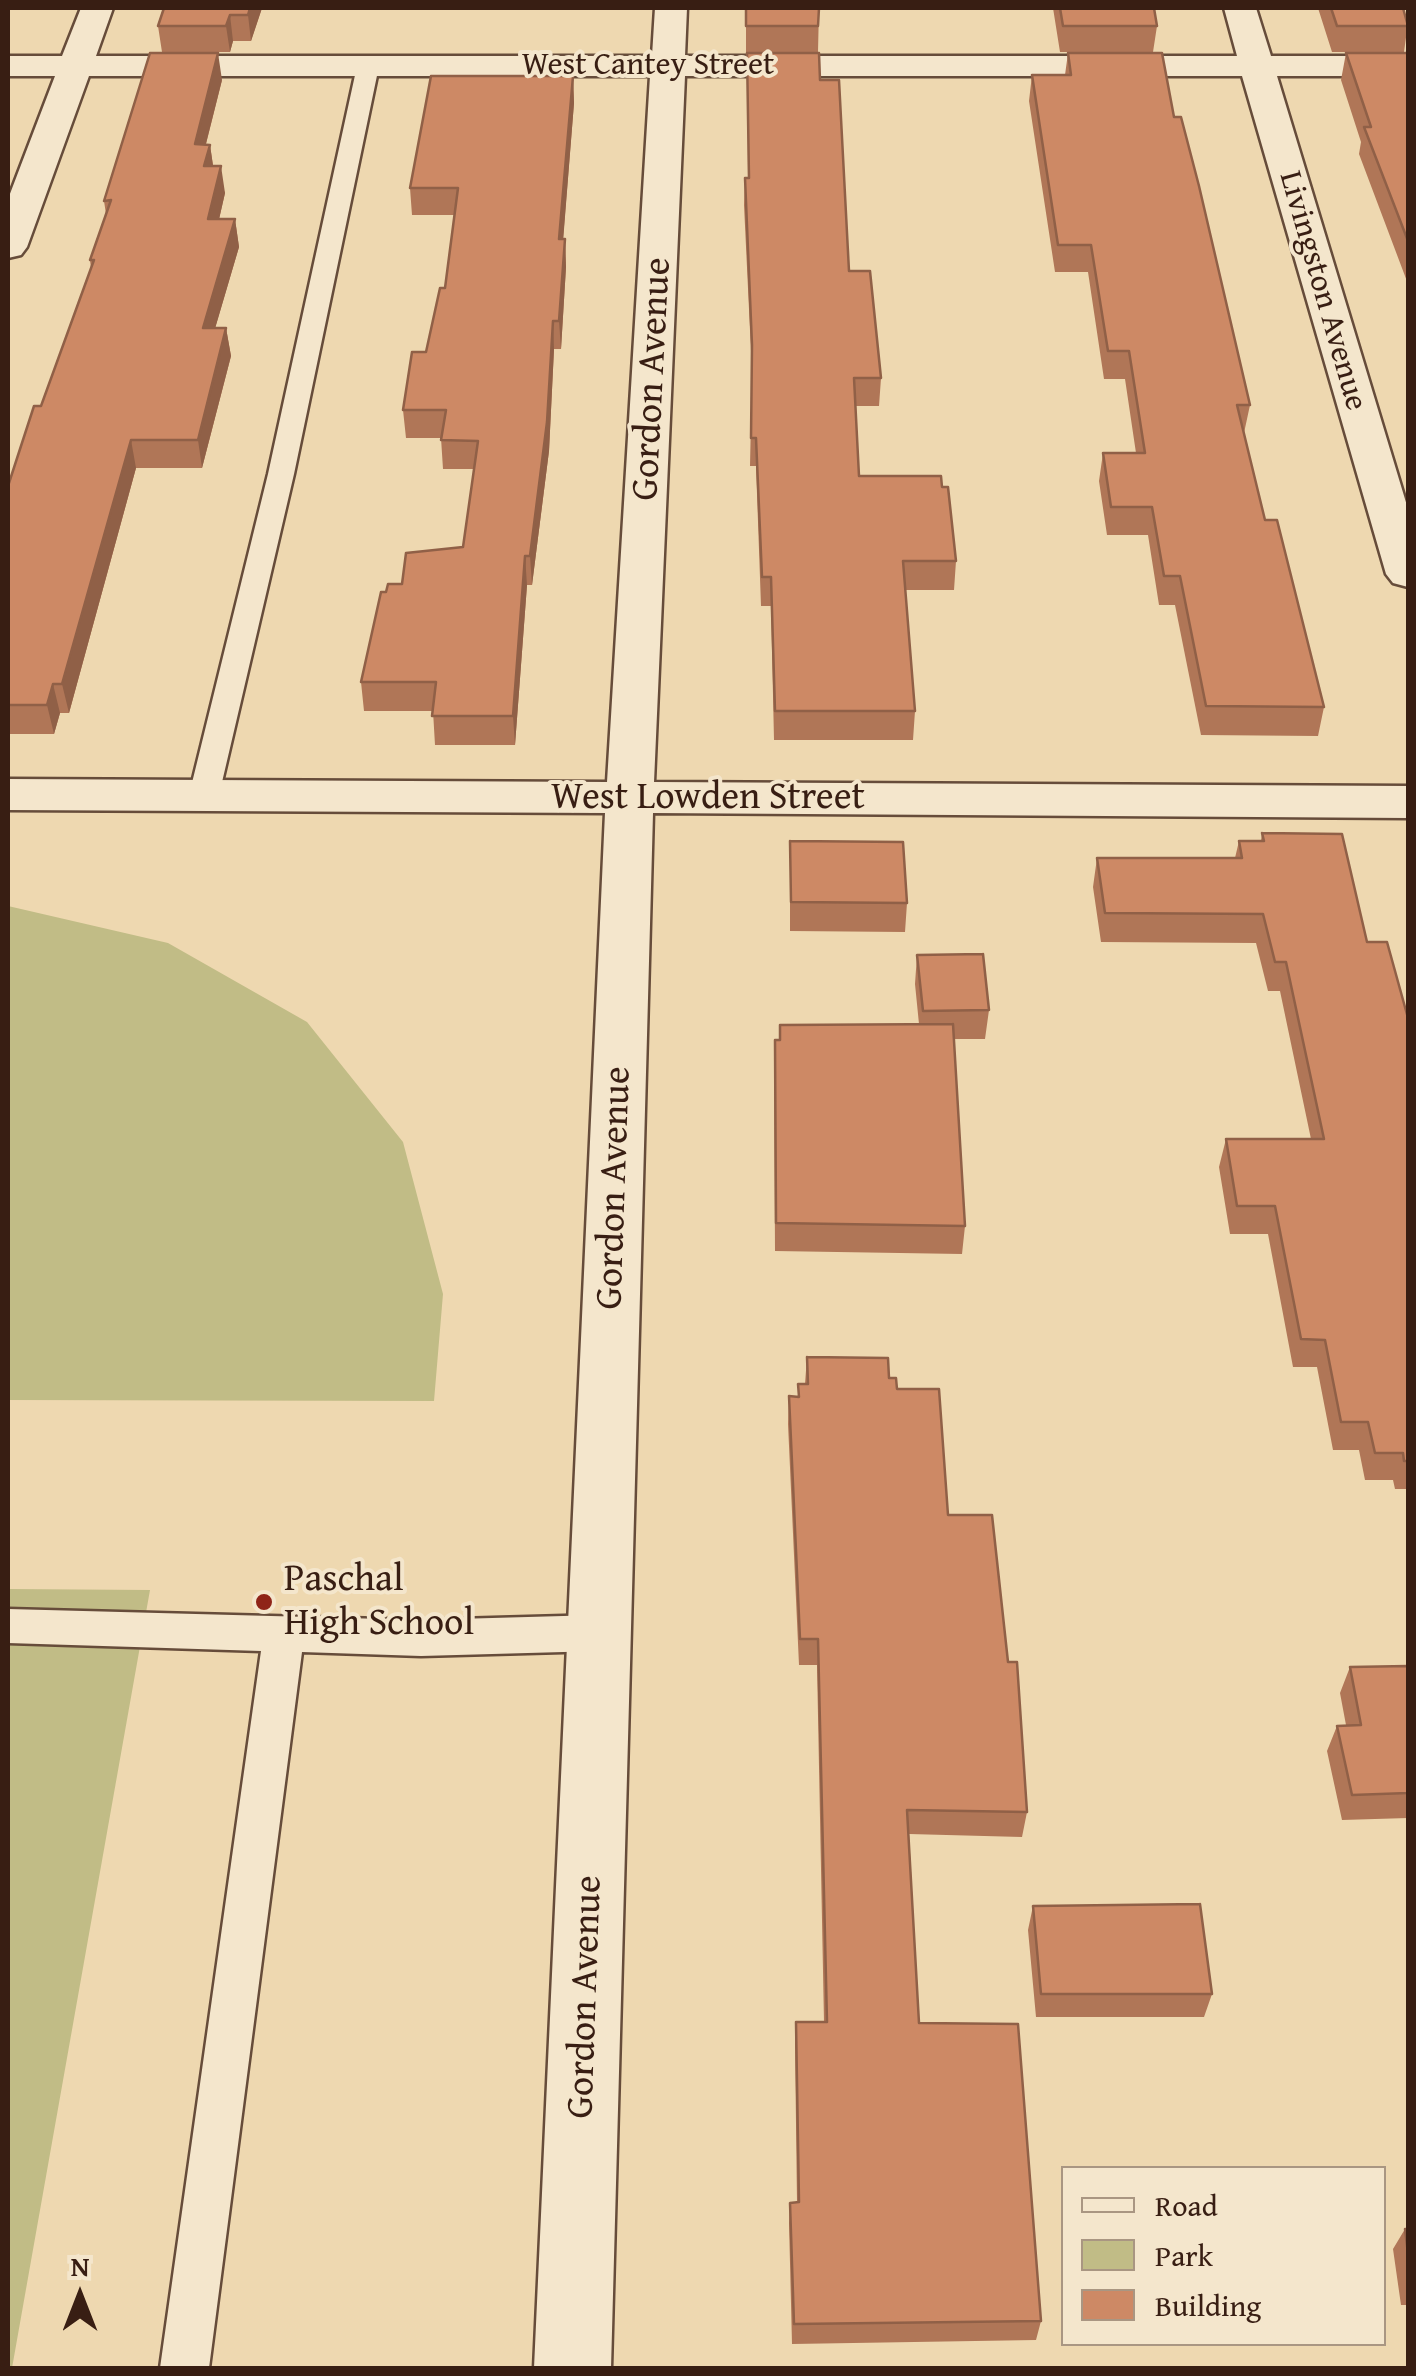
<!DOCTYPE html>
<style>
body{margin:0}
#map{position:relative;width:1416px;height:2376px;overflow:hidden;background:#eed8b0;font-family:"Gentium Book Plus",serif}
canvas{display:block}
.frame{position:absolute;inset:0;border:10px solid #381e13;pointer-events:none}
.legend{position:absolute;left:1061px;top:2166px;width:325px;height:180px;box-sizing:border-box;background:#f4e6cc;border:2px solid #a99682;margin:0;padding:12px 18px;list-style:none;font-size:30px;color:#381e13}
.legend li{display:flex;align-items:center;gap:20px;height:50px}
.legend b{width:50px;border:2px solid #a99682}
.north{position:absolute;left:30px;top:2246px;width:100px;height:100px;-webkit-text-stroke:8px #f4e6cc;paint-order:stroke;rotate:0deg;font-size:28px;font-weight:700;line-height:40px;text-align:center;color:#381e13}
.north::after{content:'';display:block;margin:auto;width:35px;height:45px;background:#381e13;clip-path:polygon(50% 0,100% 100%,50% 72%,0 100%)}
</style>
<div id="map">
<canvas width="1416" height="2376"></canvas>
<div class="frame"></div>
<ul class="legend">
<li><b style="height:12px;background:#f4e6cc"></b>Road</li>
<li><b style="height:28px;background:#c1bc86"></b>Park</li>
<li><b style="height:28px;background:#cd8965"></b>Building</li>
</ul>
<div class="north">N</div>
</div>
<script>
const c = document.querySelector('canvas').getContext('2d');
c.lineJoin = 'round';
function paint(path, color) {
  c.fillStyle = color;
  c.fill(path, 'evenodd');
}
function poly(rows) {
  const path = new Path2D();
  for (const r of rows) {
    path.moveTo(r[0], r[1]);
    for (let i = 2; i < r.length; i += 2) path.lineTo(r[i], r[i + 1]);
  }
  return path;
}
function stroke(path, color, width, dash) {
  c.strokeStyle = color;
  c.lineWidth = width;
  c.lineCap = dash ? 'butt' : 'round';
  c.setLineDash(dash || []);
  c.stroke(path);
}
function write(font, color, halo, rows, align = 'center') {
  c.font = font + ' "Gentium Book Plus",serif';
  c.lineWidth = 8;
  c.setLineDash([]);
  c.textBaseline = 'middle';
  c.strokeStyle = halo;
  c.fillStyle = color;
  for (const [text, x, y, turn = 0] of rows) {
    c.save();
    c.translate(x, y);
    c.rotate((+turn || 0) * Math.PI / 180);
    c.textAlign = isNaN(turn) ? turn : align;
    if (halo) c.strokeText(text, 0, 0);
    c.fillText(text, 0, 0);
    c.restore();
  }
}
paint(poly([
 [8,906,168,943,307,1022,403,1142,443,1294,434,1401,8,1400],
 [8,1589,150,1590,12,2368,8,2368]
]), '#c1bc86');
const lane = poly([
 [368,60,379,66,294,474,219,795,204,805,189,795,268,474,357,66,368,60],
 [8,1609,421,1620,599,1615,613,1621,619,1633,613,1645,599,1651,421,1656,302,1652,209,2368,160,2368,261,1651,8,1643,8,1609]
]);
const street = poly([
 [81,8,113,8,96,56,652,56,655,8,687,8,685,56,1237,56,1224,8,1256,8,1271,56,1408,56,1408,76,1277,76,1408,509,1408,587,1393,583,1386,574,1242,76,685,76,654,782,1408,786,1408,818,653,813,611,2368,534,2368,605,813,8,810,8,779,607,782,650,76,89,76,27,247,21,255,8,258,8,199,55,76,8,76,8,56,62,56,81,8]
]);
stroke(lane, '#664c3a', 5);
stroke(street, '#664c3a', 5);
paint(lane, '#f4e6cc');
paint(street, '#f4e6cc');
paint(poly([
 [262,8,251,41,233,41,230,52,162,52,158,26],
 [746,8,819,8,818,52,746,52],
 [1053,8,1154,8,1157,26,1153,52,1060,52],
 [1318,8,1403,8,1408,23,1404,52,1332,52],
 [747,53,820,80,849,271,881,378,879,406,856,406,859,476,942,487,956,561,954,590,905,590,915,711,913,740,774,740,771,606,761,606,756,466,750,466,752,372,744,205,745,178,748,178],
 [1068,53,1174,117,1250,405,1244,433,1265,520,1324,707,1318,736,1201,735,1175,605,1159,605,1148,535,1107,535,1099,481,1103,453,1136,453,1125,379,1104,379,1088,272,1055,272,1029,101,1032,75,1065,75],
 [1346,53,1408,53,1408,284,1359,154,1361,142,1341,80],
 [573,76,574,103,563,239,565,239,566,267,561,349,554,349,549,451,532,585,527,585,515,745,435,745,433,711,364,711,361,682,386,592,463,547,474,469,443,469,441,438,406,438,403,410,426,352,445,288,454,215,412,215,410,188],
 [222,80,206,144,210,145,213,166,225,193,219,219,235,219,239,247,215,328,226,328,231,356,202,468,136,468,69,713,60,713,54,734,8,734,8,486,41,406,91,268,90,260,106,214,104,201],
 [1262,833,1367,942,1408,1018,1408,1489,1395,1489,1393,1480,1365,1480,1359,1450,1333,1450,1317,1367,1293,1367,1268,1234,1230,1234,1219,1167,1226,1139,1311,1139,1280,991,1268,991,1256,943,1101,942,1093,887,1097,858,1235,858,1239,841,1261,841],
 [790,841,907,903,905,932,790,931],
 [917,955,989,1010,985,1039,954,1039,965,1226,962,1254,775,1251,774,1069,775,1040,780,1040,780,1025,919,1024,915,984],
 [807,1357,889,1378,897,1389,1008,1662,1027,1812,1022,1837,909,1834,919,2023,1041,2321,1036,2340,792,2344,789,2223,790,2203,797,2202,795,2045,796,2022,824,2022,817,1665,799,1665,788,1424,789,1396,798,1397,798,1384,805,1384],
 [1408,1666,1408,1818,1342,1820,1327,1751,1337,1726,1346,1725,1340,1693,1350,1667],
 [1033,1906,1212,1994,1204,2017,1036,2017,1028,1930],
 [1405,2229,1408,2229,1408,2305,1401,2305,1393,2249]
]), '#b07657');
paint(poly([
 [250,8,262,8,251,41,248,15],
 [230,15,233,41,230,52,226,26],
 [218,53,222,80,199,171,195,144],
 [573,76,574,103,561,267,559,239],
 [210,145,214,172,204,166],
 [221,166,225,193,213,246,208,219],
 [235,219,239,247,207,356,203,328],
 [565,239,566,267,561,349,559,321],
 [553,321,554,349,549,451,532,585,530,556],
 [226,328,231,356,202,468,198,440],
 [131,440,136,468,69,713,62,684],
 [525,556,527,585,515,745,513,716],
 [53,684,60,713,54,734,47,705]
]), '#906047');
const building = poly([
 [164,8,250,8,248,15,230,15,226,26,158,26,164,8],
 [746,8,819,8,818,26,746,26,746,8],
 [1060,8,1154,8,1157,26,1063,26,1060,8],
 [1331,8,1403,8,1408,26,1337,26,1331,8],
 [150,53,218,53,195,144,210,145,204,166,221,166,208,219,235,219,203,328,226,328,198,440,131,440,62,684,53,684,47,705,8,705,8,486,34,406,41,406,94,260,90,260,111,200,104,201,150,53],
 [747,53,819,53,820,80,839,80,849,271,870,271,881,378,854,378,859,476,941,476,942,487,948,487,956,561,903,561,915,711,775,711,771,577,762,577,756,438,751,438,752,345,745,178,749,178,747,53],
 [1068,53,1162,53,1174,117,1181,117,1199,186,1250,405,1237,405,1265,520,1277,520,1324,707,1206,706,1180,576,1164,576,1152,507,1111,507,1103,453,1145,453,1129,351,1108,351,1091,245,1058,245,1032,75,1071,75,1068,53],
 [1346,53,1408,53,1408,241,1364,127,1371,127,1346,53],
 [431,76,573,76,559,239,565,239,559,321,553,321,547,422,530,556,525,556,513,716,432,716,436,682,361,682,381,592,386,592,388,584,402,584,406,553,463,547,478,441,441,440,446,410,403,410,412,352,426,352,440,288,445,288,458,188,410,188,431,76],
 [1262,833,1342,834,1367,942,1387,942,1408,1018,1408,1461,1404,1461,1403,1453,1375,1453,1368,1422,1341,1422,1325,1340,1301,1339,1275,1206,1237,1206,1226,1139,1324,1139,1286,962,1275,962,1263,914,1105,913,1097,858,1242,858,1239,841,1264,841,1262,833],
 [790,841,903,842,907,903,791,902,790,841],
 [983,954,989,1010,923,1011,917,955,983,954],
 [953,1024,965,1226,776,1223,775,1040,780,1040,780,1025,953,1024],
 [807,1357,888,1358,889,1378,896,1378,897,1389,939,1389,948,1515,992,1515,1008,1662,1017,1662,1027,1812,907,1810,919,2023,1018,2024,1041,2321,794,2324,790,2203,799,2202,796,2022,827,2022,818,1639,800,1639,789,1396,799,1397,798,1384,808,1384,807,1357],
 [1408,1666,1408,1793,1352,1795,1337,1726,1361,1725,1350,1667,1408,1666],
 [1200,1904,1212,1994,1041,1994,1033,1906,1200,1904],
 [1405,2229,1408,2229,1408,2254,1405,2229]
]);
paint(building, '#cd8965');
stroke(building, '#906047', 2.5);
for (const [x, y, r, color] of [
 [264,1602,10,"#8f2418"]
]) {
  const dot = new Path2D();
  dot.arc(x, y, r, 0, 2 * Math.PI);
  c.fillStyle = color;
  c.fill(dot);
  stroke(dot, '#f4e6cc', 4);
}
write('32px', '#381e13', '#f4e6cc', [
 ["West Cantey Street",648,66],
 ["Livingston Avenue",1322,291,74]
]);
write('38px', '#381e13', '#f4e6cc', [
 ["Gordon Avenue",653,379,-87],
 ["West Lowden Street",708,798],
 ["Gordon Avenue",615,1188,-88],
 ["Gordon Avenue",586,1997,-88]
]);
write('38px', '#381e13', '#f4e6cc', [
 ["Paschal",284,1580],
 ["High School",284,1624]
], 'left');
</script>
